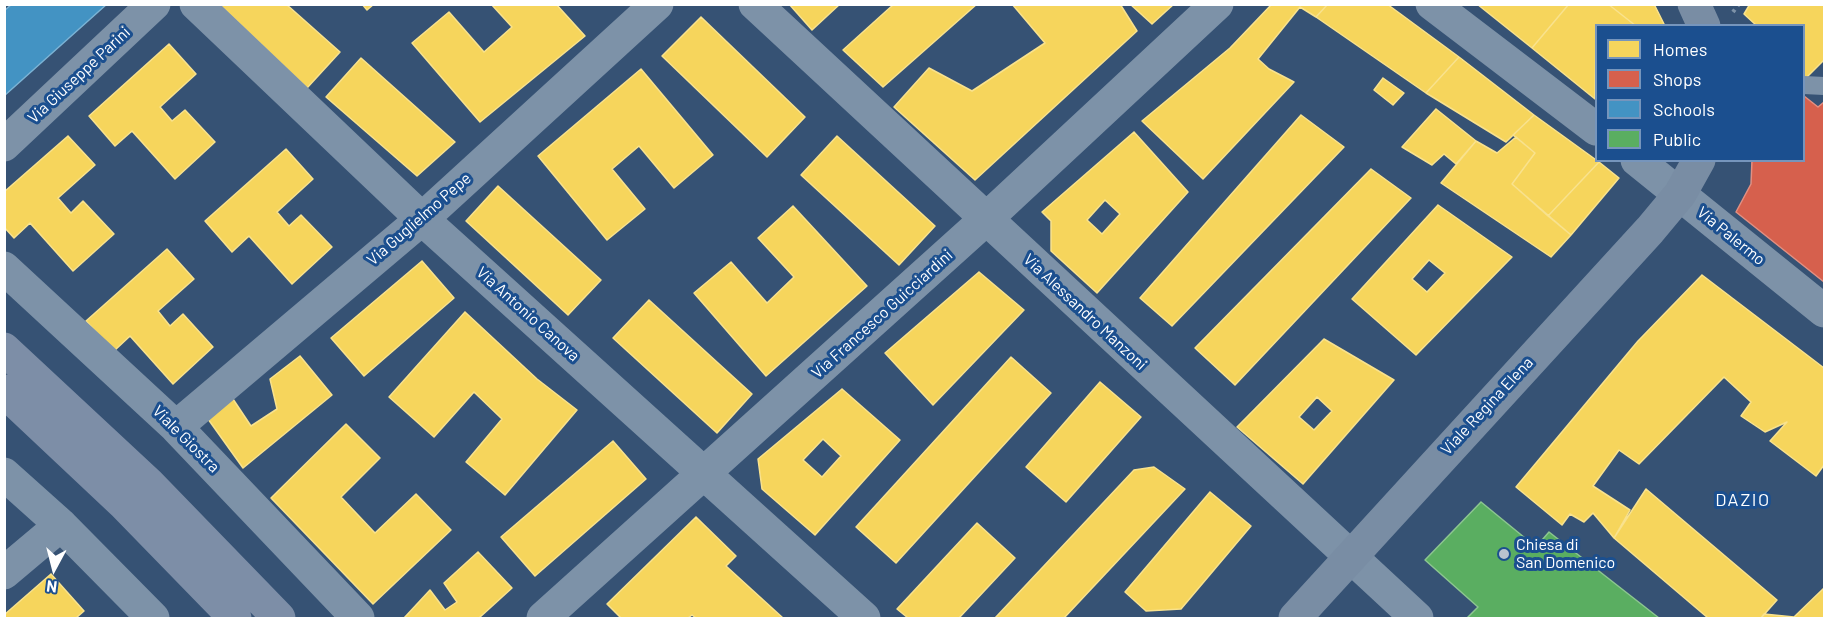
<!DOCTYPE html>
<style>
body{margin:0}
#map{position:relative;width:1829px;height:623px;overflow:hidden;background:#365274;font-family:Barlow,sans-serif}
canvas{display:block}
.frame{position:absolute;inset:0;border:6px solid #fff;pointer-events:none}
.legend{position:absolute;left:1595px;top:24px;width:210px;height:138px;box-sizing:border-box;background:#1b4f8f;border:2px solid #7695bc;margin:0;padding:8px 10px;list-style:none;font-size:18px;color:#fff}
.legend li{display:flex;align-items:center;gap:12px;height:30px}
.legend b{width:30px;border:2px solid #7695bc}
.north{position:absolute;left:24px;top:539px;width:60px;height:60px;-webkit-text-stroke:4px #1b4f8f;paint-order:stroke;rotate:187deg;font-size:16px;font-weight:700;line-height:24px;text-align:center;color:#fff}
.north::after{content:'';display:block;margin:auto;width:21px;height:27px;background:#fff;clip-path:polygon(50% 0,100% 100%,50% 72%,0 100%)}
</style>
<div id="map">
<canvas width="1829" height="623"></canvas>
<div class="frame"></div>
<ul class="legend">
<li><b style="height:16px;background:#f6d55c"></b>Homes</li>
<li><b style="height:16px;background:#d6604d"></b>Shops</li>
<li><b style="height:16px;background:#4393c3"></b>Schools</li>
<li><b style="height:16px;background:#5aae61"></b>Public</li>
</ul>
<div class="north">N</div>
</div>
<script>
const c = document.querySelector('canvas').getContext('2d');
c.lineJoin = 'round';
function paint(path, color) {
  c.fillStyle = color;
  c.fill(path, 'evenodd');
}
function poly(rows) {
  const path = new Path2D();
  for (const r of rows) {
    path.moveTo(r[0], r[1]);
    for (let i = 2; i < r.length; i += 2) path.lineTo(r[i], r[i + 1]);
  }
  return path;
}
function stroke(path, color, width, dash) {
  c.strokeStyle = color;
  c.lineWidth = width;
  c.lineCap = dash ? 'butt' : 'round';
  c.setLineDash(dash || []);
  c.stroke(path);
}
function write(font, color, halo, rows, align = 'center') {
  c.font = font + ' Barlow,sans-serif';
  c.lineWidth = 6;
  c.setLineDash([]);
  c.textBaseline = 'middle';
  c.strokeStyle = halo;
  c.fillStyle = color;
  for (const [text, x, y, turn = 0] of rows) {
    c.save();
    c.translate(x, y);
    c.rotate((+turn || 0) * Math.PI / 180);
    c.textAlign = isNaN(turn) ? turn : align;
    if (halo) c.strokeText(text, 0, 0);
    c.fillText(text, 0, 0);
    c.restore();
  }
}
const homes = poly([
 [219,4,286,4,340,52,307,88,219,4],
 [362,4,374,4,367,10,362,4],
 [491,4,556,4,585,36,480,122,412,43,449,12,484,52,512,27,491,4],
 [789,4,840,4,812,30,789,4],
 [894,4,977,4,883,87,843,50,894,4],
 [1012,4,1120,4,1137,31,975,180,894,107,929,68,972,91,1045,43,1012,4],
 [1130,4,1174,4,1152,24,1130,4],
 [1272,4,1328,4,1316,17,1300,7,1258,59,1269,69,1294,82,1203,179,1142,121,1230,48,1272,4],
 [1328,4,1387,4,1459,57,1426,93,1316,17,1328,4],
 [1477,4,1569,4,1532,48,1477,4],
 [1569,4,1608,4,1636,26,1596,26,1595,99,1532,48,1569,4],
 [1608,4,1654,4,1665,26,1636,26,1608,4],
 [1750,4,1824,4,1824,60,1806,78,1804,76,1804,26,1757,26,1744,14,1750,4],
 [701,17,805,117,767,157,662,56,701,17],
 [169,44,196,74,160,107,172,121,185,110,215,142,175,179,132,131,115,146,89,116,169,44],
 [1459,57,1534,115,1506,142,1426,93,1459,57],
 [361,58,455,142,417,176,326,97,361,58],
 [641,69,713,155,674,188,639,146,612,169,645,209,607,240,538,156,641,69],
 [1383,78,1404,93,1393,105,1374,90,1383,78],
 [1436,109,1476,141,1456,164,1444,154,1432,165,1402,147,1436,109],
 [1301,115,1344,147,1172,326,1140,298,1301,115],
 [1534,115,1599,162,1548,216,1512,184,1535,153,1513,135,1534,115],
 [1134,132,1188,192,1097,293,1051,251,1051,221,1042,212,1134,132],
 [1105,200,1120,214,1102,234,1087,220,1105,200],
 [68,136,95,165,58,198,71,213,83,201,114,234,73,271,30,223,14,238,4,227,4,192,68,136],
 [837,136,935,226,899,265,801,175,837,136],
 [1516,137,1535,153,1512,184,1571,235,1551,257,1441,183,1476,141,1497,153,1516,137],
 [286,149,313,179,277,212,289,226,301,215,332,247,292,284,249,236,232,252,205,221,286,149],
 [1599,162,1619,178,1571,235,1548,216,1599,162],
 [1371,169,1411,198,1235,385,1195,348,1371,169],
 [498,186,601,280,568,315,466,221,498,186],
 [1438,205,1512,257,1416,355,1352,299,1438,205],
 [1429,260,1445,273,1427,292,1412,279,1429,260],
 [793,206,867,286,766,376,694,293,731,262,767,303,794,277,758,238,793,206],
 [167,249,194,279,158,311,170,326,183,314,213,347,173,384,130,336,114,351,86,321,167,249],
 [422,261,454,298,364,376,331,338,422,261],
 [979,272,1024,310,933,405,885,353,979,272],
 [1702,275,1824,368,1824,465,1816,476,1770,441,1787,422,1765,432,1741,416,1751,402,1724,377,1639,464,1619,450,1593,486,1630,510,1614,538,1593,513,1584,522,1570,514,1562,525,1516,487,1638,341,1702,275],
 [649,300,752,394,717,433,613,338,649,300],
 [465,312,537,379,577,410,505,495,466,462,502,419,474,392,434,437,389,397,465,312],
 [1324,339,1394,380,1303,484,1237,427,1324,339],
 [1317,397,1332,411,1314,430,1299,417,1317,397],
 [300,356,332,395,243,468,208,419,231,396,251,426,277,409,270,379,300,356],
 [1011,357,1051,393,896,563,856,527,1011,357],
 [1100,382,1141,417,1066,502,1026,467,1100,382],
 [842,389,900,440,815,535,762,489,758,459,842,389],
 [823,439,841,456,822,477,803,460,823,439],
 [346,424,380,458,341,497,375,533,416,494,451,530,373,604,271,498,346,424],
 [613,441,646,479,535,576,501,537,613,441],
 [1154,467,1185,489,1064,618,995,618,1134,470,1154,467],
 [1646,489,1777,600,1761,618,1708,618,1614,538,1646,489],
 [1210,492,1251,526,1181,609,1146,611,1125,592,1210,492],
 [696,517,736,556,726,566,783,618,696,618,692,615,688,618,621,618,607,604,696,517],
 [977,523,1015,558,959,618,908,618,897,609,977,523],
 [478,552,512,588,479,618,404,618,430,590,445,610,457,602,444,583,478,552],
 [51,574,84,611,76,618,4,618,4,615,51,574],
 [1824,588,1824,618,1795,618,1794,617,1824,588],
 [1764,614,1794,617,1795,618,1761,618,1764,614]
]);
paint(homes, '#f6d55c');
stroke(homes, '#f9e28d', 1.5);
const shops = poly([
 [1804,96,1818,107,1824,102,1824,282,1736,212,1751,184,1752,160,1804,160,1804,96]
]);
paint(shops, '#d6604d');
stroke(shops, '#e29082', 1.5);
const schools = poly([
 [12,4,107,4,4,96,4,11,12,4]
]);
paint(schools, '#4393c3');
stroke(schools, '#7bb3d5', 1.5);
const public = poly([
 [1481,502,1536,547,1549,532,1659,618,1467,618,1478,607,1425,560,1481,502]
]);
paint(public, '#5aae61');
stroke(public, '#8cc690', 1.5);
stroke(poly([
 [1733,12,1739,4]
]), '#7d92a8', 4, [3, 4.5]);
stroke(poly([
 [1804,85,1824,86]
]), '#7d92a8', 18);
stroke(poly([
 [196,4,422,219,864,618],
 [755,4,1417,618],
 [1432,4,1596,129],
 [4,145,154,4],
 [1637,160,1824,311],
 [4,268,176,427,358,618],
 [176,427,422,219,657,4],
 [4,474,61,525,153,618],
 [4,573,61,525],
 [543,618,985,220,1217,4]
]), '#7d92a8', 33);
stroke(poly([
 [1694,4,1704,26],
 [1295,618,1650,230,1680,194,1699,160]
]), '#798da4', 33);
stroke(poly([
 [4,349,148,483,279,618],
 [4,391,124,504,235,618]
]), '#7d8ea7', 33);
for (const [x, y, r, color] of [
 [1504,554,6,"#b9c2ce"]
]) {
  const dot = new Path2D();
  dot.arc(x, y, r, 0, 2 * Math.PI);
  c.fillStyle = color;
  c.fill(dot);
  stroke(dot, '#1b4f8f', 2);
}
write('16px', '#fff', '#1b4f8f', [
 ["Via Giuseppe Parini",79,75,-43],
 ["Via Guglielmo Pepe",419,219,-41],
 ["Via Palermo",1731,236,39],
 ["Via Alessandro Manzoni",1085,312,43],
 ["Via Antonio Canova",528,314,42],
 ["Via Francesco Guicciardini",882,314,-42],
 ["Viale Regina Elena",1487,406,-47],
 ["Viale Giostra",186,439,45]
]);
write('16px', '#fff', '#1b4f8f', [
 ["Chiesa di",1516,545],
 ["San Domenico",1516,563]
], 'left');
c.letterSpacing = '1.5px';
write('18px', '#fff', '#1b4f8f', [
 ["DAZIO",1743,500]
]);
c.letterSpacing = '0px';
</script>
